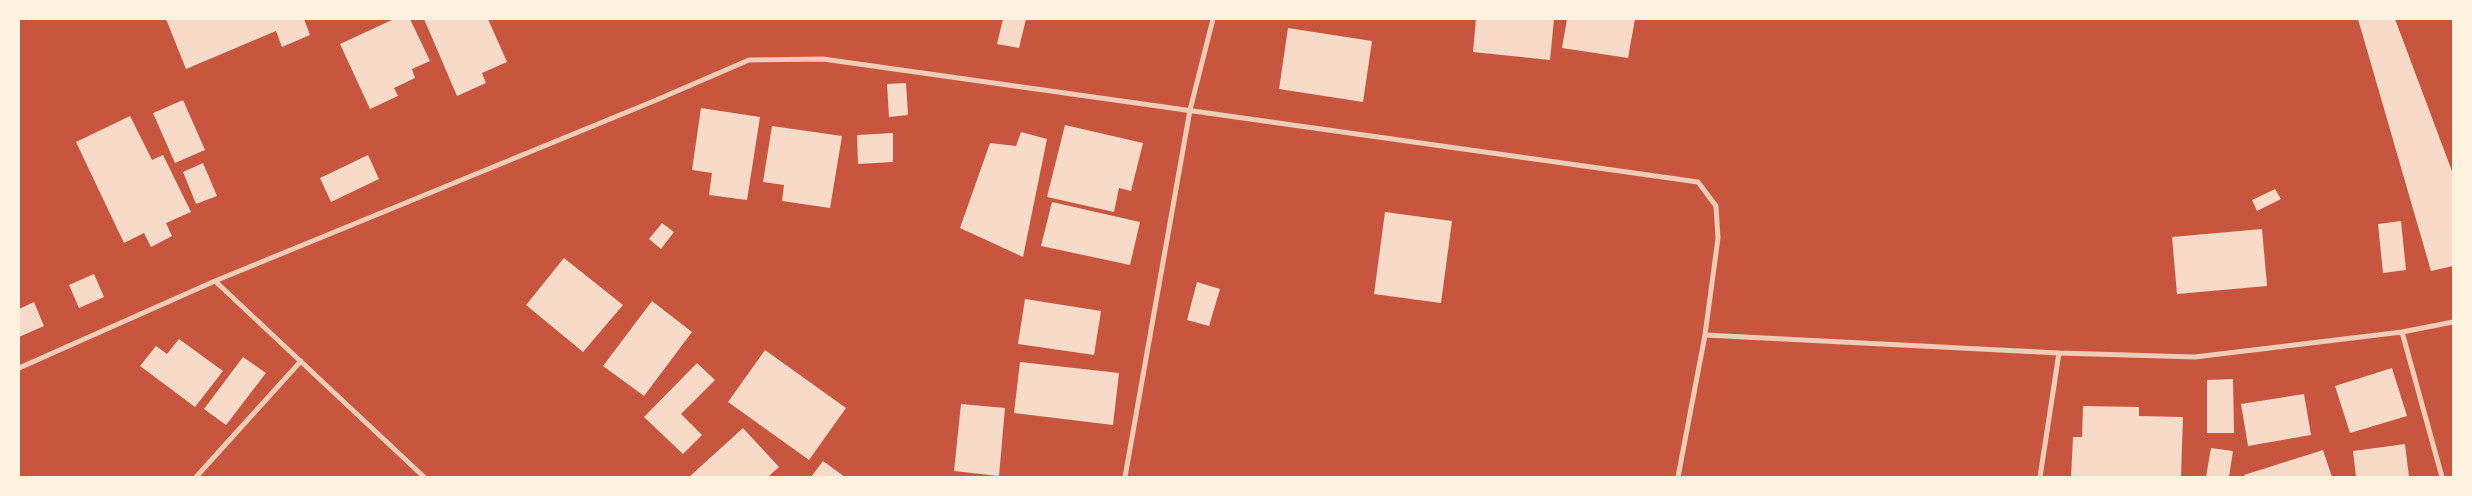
<!DOCTYPE html>
<style>
body{margin:0}
#map{position:relative;width:2472px;height:496px;overflow:hidden;background:#c8553d;font-family:Rubik,sans-serif}
canvas{display:block}
.frame{position:absolute;inset:0;border:20px solid #fff3e0;pointer-events:none}
</style>
<div id="map">
<canvas width="2472" height="496"></canvas>
<div class="frame"></div>
</div>
<script>
const c = document.querySelector('canvas').getContext('2d');
c.lineJoin = 'round';
function paint(path, color) {
  c.fillStyle = color;
  c.fill(path, 'evenodd');
}
function poly(rows) {
  const path = new Path2D();
  for (const r of rows) {
    path.moveTo(r[0], r[1]);
    for (let i = 2; i < r.length; i += 2) path.lineTo(r[i], r[i + 1]);
  }
  return path;
}
function stroke(path, color, width, dash) {
  c.strokeStyle = color;
  c.lineWidth = width;
  c.lineCap = dash ? 'butt' : 'round';
  c.setLineDash(dash || []);
  c.stroke(path);
}
paint(poly([
 [166,19,304,19,310,35,282,47,276,31,186,69],
 [394,19,410,19,430,61,412,69,415,78,394,88,398,96,370,109,340,44],
 [424,19,488,19,507,62,482,73,486,83,457,96],
 [1003,19,1026,19,1019,48,997,44],
 [1476,19,1554,19,1550,60,1473,52],
 [1567,19,1635,19,1628,58,1562,48],
 [2358,19,2395,19,2453,174,2453,266,2431,271],
 [1288,28,1372,41,1363,102,1279,89],
 [906,83,908,115,889,117,887,84],
 [183,100,205,150,175,163,153,113],
 [701,108,760,117,747,200,709,195,712,173,692,170],
 [130,116,152,160,163,155,191,212,166,223,172,236,151,247,144,233,124,243,76,142],
 [1065,125,1143,143,1131,191,1119,188,1114,212,1047,197],
 [772,126,842,136,830,208,782,201,784,185,763,182],
 [1021,132,1047,139,1023,257,960,228,990,143,1016,146],
 [893,133,893,162,858,164,857,135],
 [368,155,379,179,331,202,320,178],
 [203,163,217,196,196,204,183,172],
 [2275,189,2281,199,2257,211,2252,200],
 [1052,202,1140,222,1130,265,1041,246],
 [1385,212,1452,221,1441,303,1374,294],
 [2401,221,2406,270,2383,273,2378,224],
 [662,223,674,232,661,249,649,239],
 [2262,229,2267,286,2177,294,2172,237],
 [564,258,623,305,583,352,526,305],
 [94,274,104,297,79,308,69,285],
 [1197,282,1220,289,1209,326,1187,320],
 [1025,299,1101,311,1094,355,1018,344],
 [652,301,692,332,644,396,603,366],
 [34,302,44,326,19,337,19,309],
 [179,339,223,371,195,407,140,366,156,346,167,354],
 [765,350,846,408,809,460,728,402],
 [243,357,266,373,226,425,204,409],
 [1020,362,1119,373,1113,425,1014,413],
 [697,363,715,380,681,414,702,435,683,454,644,417],
 [2392,368,2407,416,2350,433,2335,386],
 [2233,379,2234,433,2207,433,2207,380],
 [2304,394,2311,435,2248,446,2241,404],
 [961,404,1005,408,999,476,954,471],
 [2083,406,2139,407,2139,416,2183,417,2181,477,2071,477,2073,437,2082,437],
 [743,428,779,467,768,477,689,477],
 [2405,444,2409,477,2356,477,2353,451],
 [2211,448,2233,451,2229,477,2206,477],
 [2323,450,2332,477,2245,477,2244,475],
 [823,461,845,477,811,477]
]), '#f7dbc8');
stroke(poly([
 [215,281,654,101,749,60,823,59,1698,182,1716,206,1718,238,1705,335,1678,477],
 [2402,332,2442,477],
 [1705,335,2059,353,2195,357,2402,332,2453,322],
 [19,368,215,281,424,477],
 [196,477,301,361],
 [1125,477,1190,110,1213,19],
 [2040,477,2059,353]
]), '#f1ccb7', 5);
</script>
